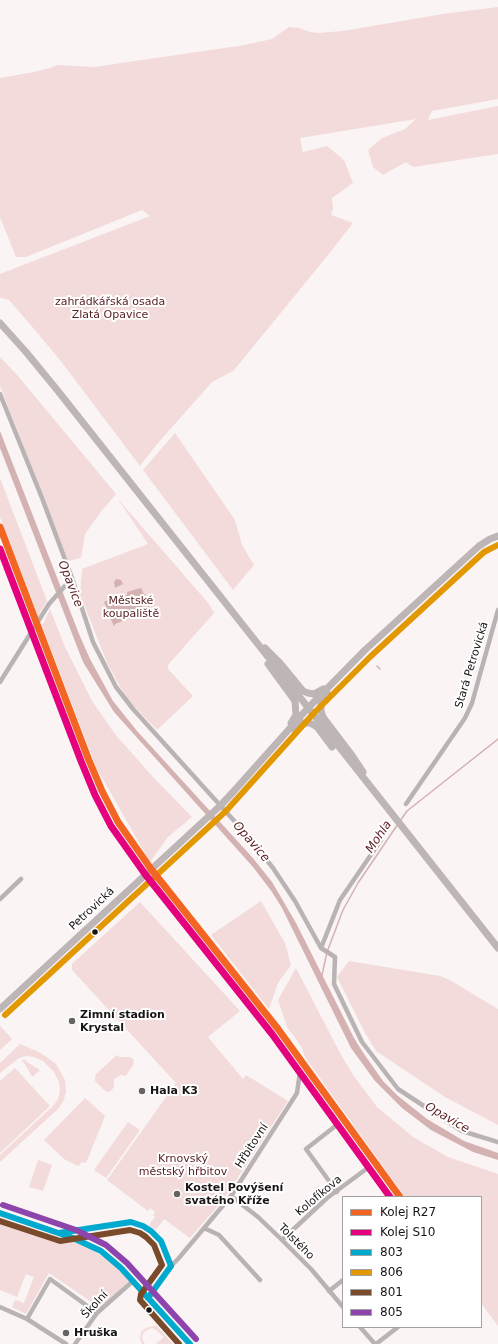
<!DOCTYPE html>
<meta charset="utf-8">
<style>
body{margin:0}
#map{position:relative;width:498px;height:1344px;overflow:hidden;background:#faf4f4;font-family:"DejaVu Sans",sans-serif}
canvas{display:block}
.legend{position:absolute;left:342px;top:1196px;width:140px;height:132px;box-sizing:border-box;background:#fff;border:1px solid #a3a1a1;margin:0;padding:5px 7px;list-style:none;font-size:12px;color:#181514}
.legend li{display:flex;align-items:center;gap:8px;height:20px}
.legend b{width:20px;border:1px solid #a3a1a1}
</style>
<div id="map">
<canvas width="498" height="1344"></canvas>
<ul class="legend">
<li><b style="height:5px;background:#f26522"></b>Kolej R27</li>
<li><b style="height:5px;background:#e5007d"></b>Kolej S10</li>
<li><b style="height:5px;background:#00a9ce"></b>803</li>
<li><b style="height:5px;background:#e19802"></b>806</li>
<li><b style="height:5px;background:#7a4b2a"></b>801</li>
<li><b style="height:5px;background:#8e44ad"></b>805</li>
</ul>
</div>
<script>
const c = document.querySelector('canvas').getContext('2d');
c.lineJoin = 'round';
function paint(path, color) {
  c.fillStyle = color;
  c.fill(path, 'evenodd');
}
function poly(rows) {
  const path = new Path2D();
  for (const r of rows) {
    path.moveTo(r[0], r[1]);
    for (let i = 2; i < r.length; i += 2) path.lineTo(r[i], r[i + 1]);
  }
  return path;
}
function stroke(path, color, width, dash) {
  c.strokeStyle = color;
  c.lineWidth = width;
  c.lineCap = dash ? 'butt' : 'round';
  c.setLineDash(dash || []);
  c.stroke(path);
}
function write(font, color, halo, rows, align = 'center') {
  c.font = font + ' "DejaVu Sans",sans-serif';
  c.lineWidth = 4;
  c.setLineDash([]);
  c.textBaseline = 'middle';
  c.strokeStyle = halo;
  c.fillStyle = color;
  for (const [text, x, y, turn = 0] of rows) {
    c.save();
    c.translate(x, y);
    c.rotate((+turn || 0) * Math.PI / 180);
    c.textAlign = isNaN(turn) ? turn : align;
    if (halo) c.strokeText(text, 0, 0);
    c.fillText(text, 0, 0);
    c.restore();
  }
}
paint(poly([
 [498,7,498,99,432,111,428,120,498,106,498,154,413,167,406,162,383,175,373,167,368,150,382,138,405,129,416,119,300,138,303,152,327,146,344,160,353,183,332,198,333,209,331,215,353,223,328,255,239,364,233,371,212,382,158,443,140,466,60,360,35,330,9,300,3,298,0,298,0,274,150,216,142,210,26,257,16,257,0,217,0,78,34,72,50,68,57,65,94,67,245,45,272,39,289,27,299,28,310,32,318,33,343,31,443,14],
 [0,357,18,376,116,494,100,513,85,534,81,558,68,561,0,386],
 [175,433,235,520,242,545,254,565,233,590,143,470],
 [0,478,47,601,38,616,0,517],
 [118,499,209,604,214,613,168,665,168,669,193,696,157,730,127,699,107,663,80,594,82,569,148,544],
 [50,609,65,647,92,701,115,734,153,777,192,817,168,837,150,862,96,767,42,626],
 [261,901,285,943,291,965,278,983,269,1009,211,935],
 [140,902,240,1011,208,1037,243,1079,246,1075,288,1101,223,1200,190,1238,164,1219,156,1230,149,1225,155,1217,153,1215,155,1212,150,1208,148,1211,107,1180,176,1083,72,970,72,964],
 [349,961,440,976,448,979,498,1009,498,1125,445,1097,376,1051,365,1033,337,977],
 [296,968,340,1053,353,1075,377,1107,413,1137,448,1157,498,1174,498,1326,481,1303,481,1197,405,1197,305,1057,301,1046,287,1027,278,1000],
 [0,1026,12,1039,0,1050],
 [20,1044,41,1053,56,1064,65,1080,66,1092,63,1102,58,1109,0,1162,0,1155,54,1105,58,1099,60,1092,59,1082,54,1072,43,1061,34,1057,26,1056,19,1058,0,1073,0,1063],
 [117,1055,120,1057,130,1057,133,1059,134,1061,133,1065,126,1076,121,1075,114,1079,114,1087,111,1091,108,1092,104,1090,95,1081,95,1078,96,1074],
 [24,1059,27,1062,40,1070,32,1077,25,1064,22,1061],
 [15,1068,50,1106,0,1153,0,1081],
 [85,1098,105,1116,86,1163,82,1162,78,1166,64,1159,44,1140],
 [128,1122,140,1130,106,1178,94,1170],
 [38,1160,52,1165,43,1191,29,1187],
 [0,1218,80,1244,92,1250,111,1262,129,1281,100,1308,49,1273,26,1314,12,1307,15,1300,24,1303,34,1277,26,1274,17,1297,0,1290],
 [156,1325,173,1344,156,1344,164,1337,156,1330,152,1328,147,1330,143,1333,142,1339,145,1344,142,1344,140,1339,141,1332,146,1328,154,1326]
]), '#f2dbda');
paint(poly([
 [0,431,79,634,90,659,113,701,137,731,252,857,272,882,296,923,354,1038,364,1054,383,1081,398,1096,427,1119,464,1141,498,1153,498,1160,473,1152,431,1130,402,1108,375,1081,351,1048,282,908,272,892,253,867,114,712,83,662,0,448],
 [116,579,121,580,123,584,115,588,114,582],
 [141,588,144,594,145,594,146,595,142,598,143,600,146,599,151,612,149,612,148,611,115,624,115,626,114,626,107,611,106,611,107,609,104,602,117,596,120,598,121,597,127,595,127,592]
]), '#d4b2b1');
stroke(poly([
 [377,666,380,669],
 [400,821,407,811,498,739],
 [322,975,327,952,343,910,358,883,398,824]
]), '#d4b2b1', 1.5);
stroke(poly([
 [0,394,42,498,72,578,93,642,116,687,133,709,247,835,273,868,295,901,321,948,335,957,334,984,362,1042,398,1089,462,1131,498,1142],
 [0,682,49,604,72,578],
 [406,804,465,718,472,703,498,610],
 [0,899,21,879],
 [321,948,340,900,381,840],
 [337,1192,306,1149,338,1124],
 [231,1196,258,1217,282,1240,311,1269,343,1307],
 [0,1213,73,1238,101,1251,109,1257,121,1268,190,1344],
 [204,1228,219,1235,260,1280],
 [63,1233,96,1227,131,1222,143,1226,151,1231,161,1241,171,1266],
 [282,1240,327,1198,369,1167],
 [329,1291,343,1280],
 [148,1298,171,1266,178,1259,231,1196,297,1093,300,1072],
 [0,1307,27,1319,66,1344],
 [27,1319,50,1279,97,1313],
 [360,1327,375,1344],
 [75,1344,97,1313,133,1281],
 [376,1344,398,1327]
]), '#bab3b3', 4.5);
stroke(poly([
 [0,323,26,352,58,391,498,948],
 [265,648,280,663,303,691,308,693,314,694,323,689],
 [268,664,295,701,296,715,291,723],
 [327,693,321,704,321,711,323,717,351,754,363,772],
 [293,729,301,723,309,723,312,724,317,727,332,747],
 [0,1009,221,805,234,791,308,708,365,650,479,546,490,539,498,536]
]), '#beb6b6', 7);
stroke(poly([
 [0,1213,73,1238,101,1251,121,1268,190,1344],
 [59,1233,131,1222,143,1226,151,1231,161,1241,171,1266],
 [148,1298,171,1266]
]), '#00a9ce', 6);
stroke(poly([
 [5,1015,226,811,314,713,371,656,484,552,498,545]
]), '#e19802', 6);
stroke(poly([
 [0,1221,60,1241,130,1230,140,1233,146,1237,154,1245,162,1265,141,1294,140,1300,179,1344]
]), '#7a4b2a', 6);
stroke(poly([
 [3,1205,76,1230,106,1245,127,1263,196,1339]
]), '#8e44ad', 6);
stroke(poly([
 [0,527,88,758,102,791,118,822,151,869,278,1029,400,1197]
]), '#f26522', 7);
stroke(poly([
 [0,549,81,761,95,795,111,826,145,874,272,1034,390,1197]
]), '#e5007d', 7);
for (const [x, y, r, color] of [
 [95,932,3.5,"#181514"],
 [72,1021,4,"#676362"],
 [142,1091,4,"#676362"],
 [177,1194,4,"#676362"],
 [149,1310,3.5,"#181514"],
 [66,1333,4,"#676362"]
]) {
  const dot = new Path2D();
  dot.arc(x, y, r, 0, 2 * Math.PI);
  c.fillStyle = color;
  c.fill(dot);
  stroke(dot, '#fff', 1.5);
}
write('11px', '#571d20', '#fff', [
 ["zahrádkářská osada",110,302],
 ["Zlatá Opavice",110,315],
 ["Městské",131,601],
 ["koupaliště",131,614],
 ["Krnovský",183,1159],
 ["městský hřbitov",183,1172]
]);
write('11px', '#181514', '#fff', [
 ["Stará Petrovická",472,665,-73],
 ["Petrovická",92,909,-43],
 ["Hřbitovní",252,1146,-57],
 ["Kolofíkova",319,1196,-40],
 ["Tolstého",296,1242,45],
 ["Školní",95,1305,-47]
]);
write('bold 11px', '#181514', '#fff', [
 ["Zimní stadion",80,1015],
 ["Krystal",80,1028],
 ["Hala K3",150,1091],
 ["Kostel Povýšení",185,1188],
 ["svatého Kříže",185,1201],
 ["Hruška",74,1333]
], 'left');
write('italic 12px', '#602426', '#fff', [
 ["Opavice",70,584,69],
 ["Mohla",379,837,-56],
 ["Opavice",251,842,49],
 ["Opavice",447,1118,30]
]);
</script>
